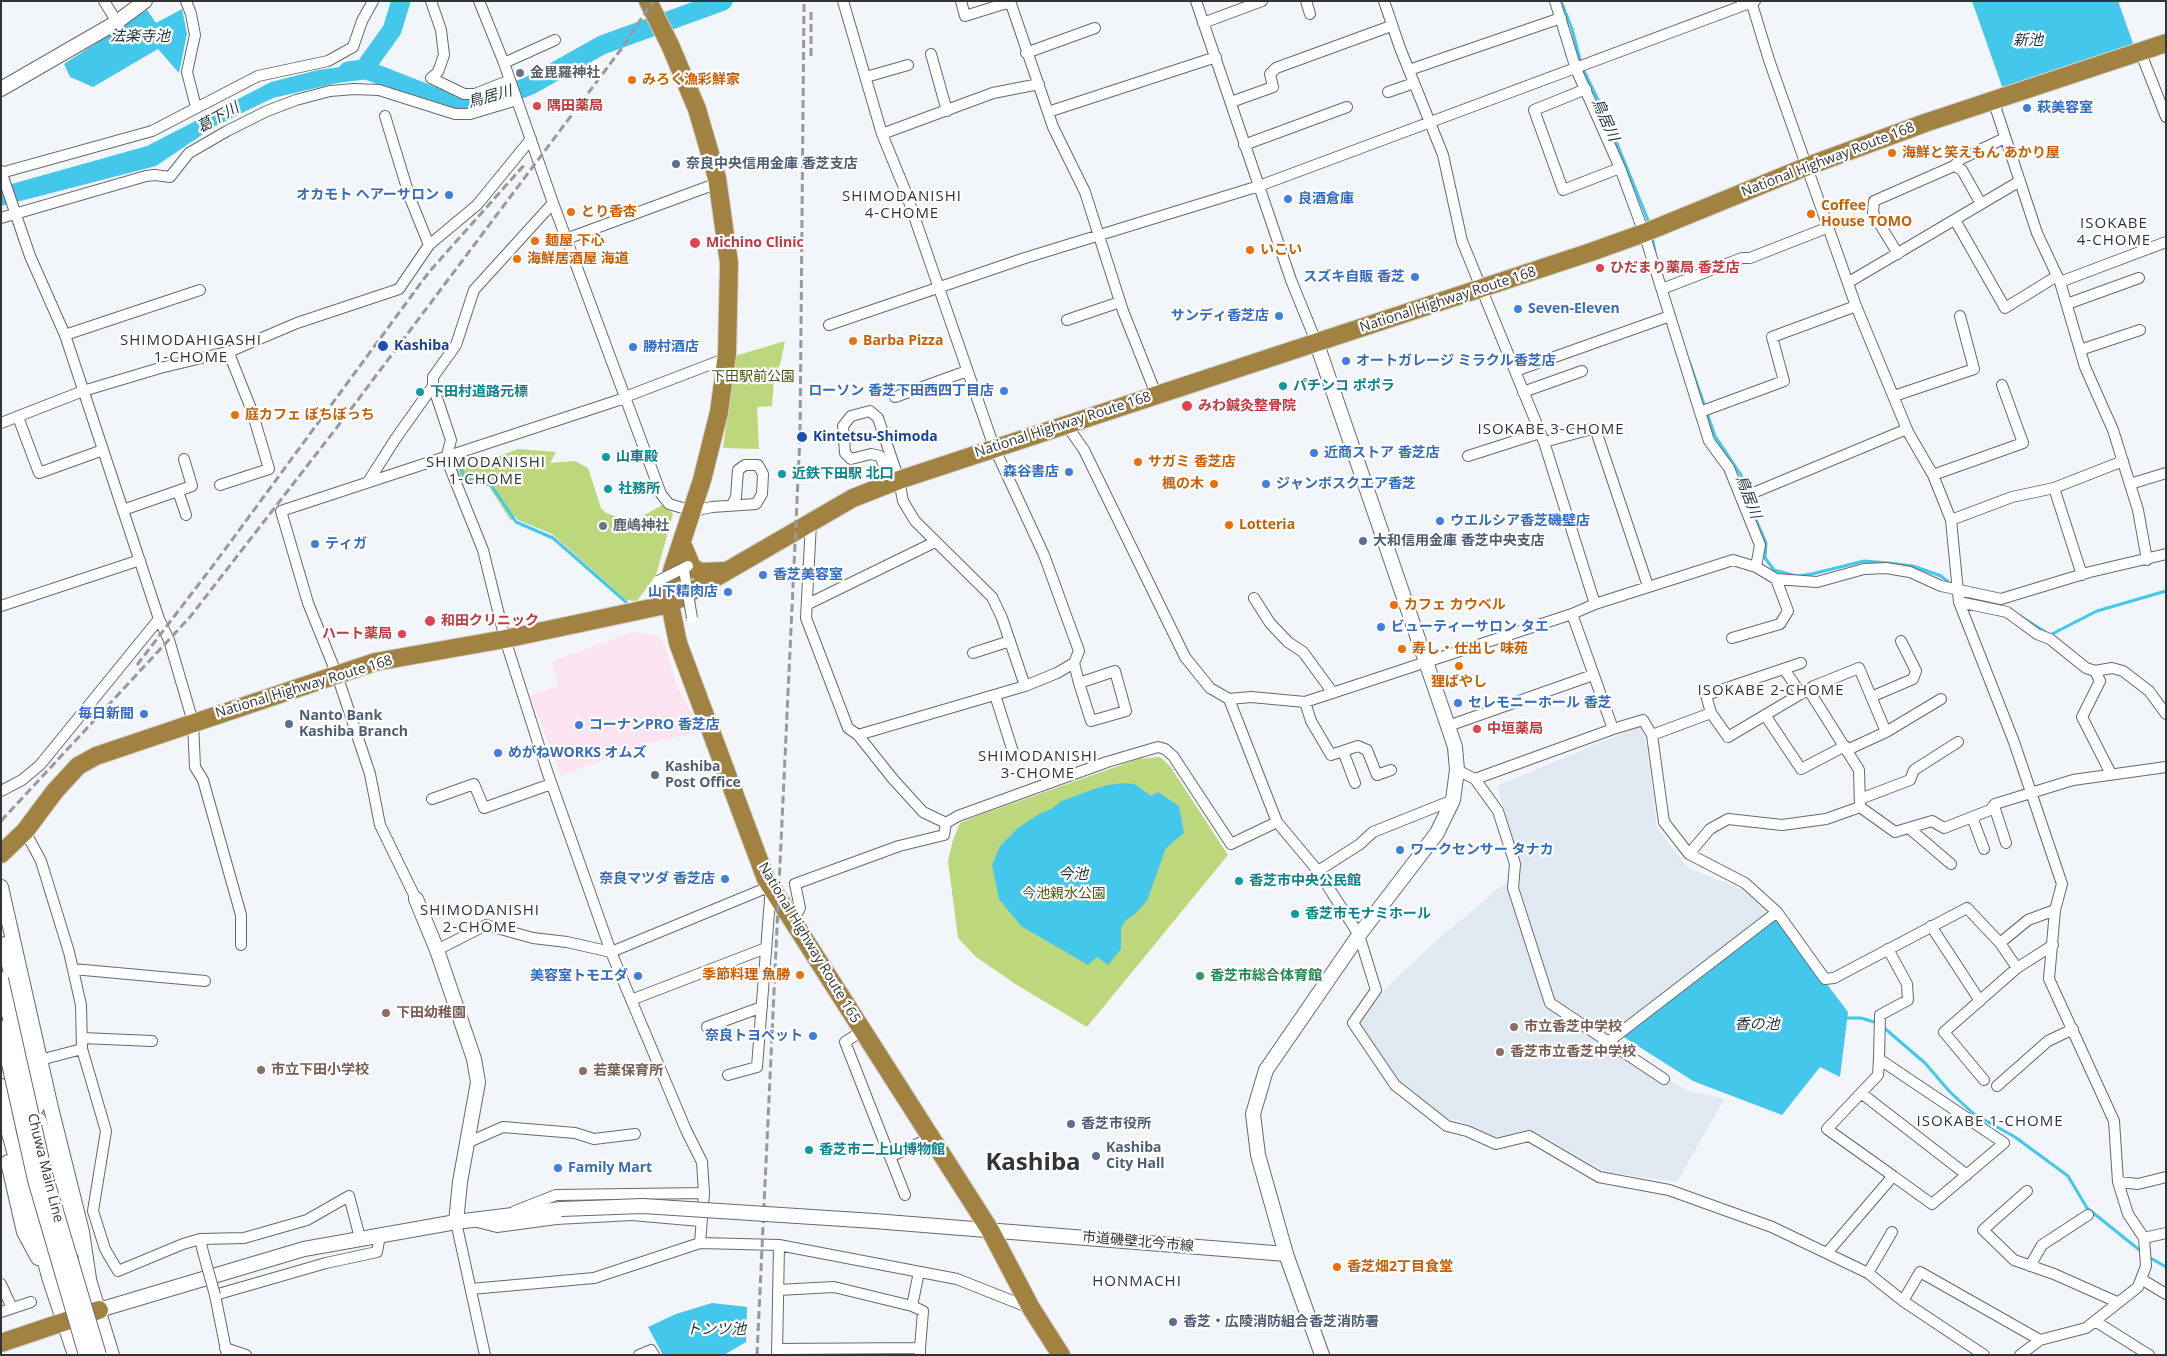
<!DOCTYPE html>
<meta charset="utf-8">
<style>
body{margin:0}
#map{position:relative;width:2167px;height:1356px;overflow:hidden;background:#f2f5f9;font-family:"Open Sans",sans-serif}
canvas{display:block}
.frame{position:absolute;inset:0;border:2px solid #333435;pointer-events:none}
</style>
<div id="map">
<canvas width="2167" height="1356"></canvas>
<div class="frame"></div>
</div>
<script>
const c = document.querySelector('canvas').getContext('2d');
c.lineJoin = 'round';
function paint(path, color) {
  c.fillStyle = color;
  c.fill(path, 'evenodd');
}
function poly(rows) {
  const path = new Path2D();
  for (const r of rows) {
    path.moveTo(r[0], r[1]);
    for (let i = 2; i < r.length; i += 2) path.lineTo(r[i], r[i + 1]);
  }
  return path;
}
function stroke(path, color, width, dash) {
  c.strokeStyle = color;
  c.lineWidth = width;
  c.lineCap = dash ? 'butt' : 'round';
  c.setLineDash(dash || []);
  c.stroke(path);
}
function write(font, color, halo, rows, align = 'center') {
  c.font = font + ' "Open Sans","Noto Sans JP",sans-serif';
  c.lineWidth = 4.5;
  c.setLineDash([]);
  c.textBaseline = 'middle';
  c.strokeStyle = halo;
  c.fillStyle = color;
  for (const [text, x, y, turn = 0] of rows) {
    c.save();
    c.translate(x, y);
    c.rotate((+turn || 0) * Math.PI / 180);
    c.textAlign = isNaN(turn) ? turn : align;
    if (halo) c.strokeText(text, 0, 0);
    c.fillText(text, 0, 0);
    c.restore();
  }
}
paint(poly([
 [633,632,656,635,663,641,678,687,701,732,644,744,561,776,530,696,558,686,552,661]
]), '#fbe4ef');
paint(poly([
 [1640,726,1647,746,1657,828,1688,868,1736,887,1753,897,1769,912,1610,1035,1552,997,1519,884,1519,858,1497,786],
 [1511,878,1543,1002,1686,1090,1724,1099,1677,1182,1608,1173,1534,1131,1496,1137,1457,1120,1438,1116,1396,1081,1356,1023,1391,983,1436,941]
]), '#e0e9f2');
paint(poly([
 [785,341,781,361,774,379,772,406,757,407,759,449,723,448,735,356],
 [518,449,556,452,550,463,575,461,588,468,601,508,606,513,632,522,664,504,673,514,656,575,637,601,626,600,552,534,518,520,515,516,511,521,488,485,460,476,455,468,488,460],
 [1160,757,1170,766,1228,855,1087,1027,1017,985,976,957,958,938,948,861,953,840,960,823,977,816,1138,759]
]), '#bdd87c');
paint(poly([
 [1972,1,2118,1,2134,46,2004,92],
 [182,9,187,34,179,73,158,49,93,87,70,77,64,64,147,10,156,23],
 [366,58,377,68,369,79,337,83,273,98,215,126,156,166,1,206,1,187,147,146,271,82,318,70,355,65],
 [1124,783,1135,784,1151,796,1158,792,1179,806,1184,833,1166,848,1147,901,1135,914,1126,920,1121,928,1121,949,1108,965,1097,957,1088,965,1021,926,999,899,992,865,1000,846,1018,828,1039,814,1051,809,1062,801,1094,789,1108,785],
 [1776,917,1848,1012,1840,1077,1820,1067,1782,1115,1693,1081,1619,1034],
 [712,1303,747,1307,746,1342,724,1355,663,1355,648,1327,676,1314]
]), '#43c8ec');
stroke(poly([
 [1561,1,1572,29,1582,67,1605,114,1650,225],
 [1652,236,1655,252],
 [1689,361,1715,436,1741,475,1745,494,1766,543,1765,558,1774,570,1796,576,1812,574,1864,561,1888,563,1913,566,1941,576,1952,585],
 [460,463,464,478,491,485,516,522,553,538,626,602],
 [2020,616,2050,635,2097,611,2166,591],
 [1844,1018,1861,1018,1877,1023],
 [1882,1026,1925,1063,1950,1092,1974,1114,2015,1137,2068,1176,2087,1208,2142,1252],
 [2147,1256,2166,1267]
]), '#43c8ec', 3);
stroke(poly([
 [364,69,448,102,465,107,488,102,531,85,602,45,723,1],
 [348,71,364,69,392,30,401,1]
]), '#43c8ec', 19);
const street = poly([
 [104,1,117,22],
 [186,1,191,14,195,35,187,72,196,107],
 [431,1,441,30,444,55,438,72,431,78,464,94,475,94,510,80],
 [479,1,504,63,553,203,661,494,669,504,693,511,712,507,756,504,762,494,763,474,758,465,745,465,738,470,736,497,732,505],
 [843,1,882,134,905,190,994,447,1044,555,1079,651,1074,663,1057,673,1025,686,858,735],
 [961,1,965,16,1010,2],
 [1010,1,1053,127,1085,192,1123,311,1156,394],
 [1196,1,1291,280,1317,344],
 [1306,1,1310,14],
 [1384,1,1400,48,1443,155,1462,241,1544,442,1595,604],
 [1555,1,1576,69,1620,168,1644,233,1709,441,1729,468,1760,545,1756,567],
 [1751,1,1769,60,1856,306,1908,432,1933,475,1951,520,1959,602,2014,742,2062,884,2055,910,2049,979,2114,1121,2118,1182,2128,1214,2144,1238,2146,1266,2138,1287,2086,1328,2040,1340,2020,1355],
 [1203,23,1262,1],
 [2140,51,2166,117],
 [1026,53,1095,28],
 [931,54,947,111],
 [504,63,555,40],
 [1409,70,1561,18],
 [866,77,908,65],
 [1586,89,1534,110,1563,190,1620,168],
 [1388,92,1414,83],
 [1993,100,2037,233,2060,282,2085,367,2113,430,2138,510,2147,560],
 [1231,102,1273,87,1270,74,1276,68,1391,26],
 [1048,112,1216,57],
 [385,116,410,198,429,245],
 [882,134,993,93,1039,84],
 [1244,145,1347,107],
 [1954,166,1961,159,2005,138],
 [1,171,30,256,65,335,159,619,169,640,193,722,195,767,203,780,241,915,241,945],
 [1,173,152,131,258,76,328,61,353,47,362,21,373,1],
 [1,218,146,176,155,175,170,177,189,153,227,131,267,111,296,100,330,91,354,89,379,90,455,114,470,114,517,100],
 [1955,220,2005,308,2057,276],
 [566,239,718,183],
 [1898,254,1873,213,1874,201,1954,166,1962,170,1981,204],
 [1849,282,2020,181],
 [2060,282,2166,242],
 [1662,289,1742,258,1750,258,1829,227],
 [2067,304,2139,278],
 [1067,320,1120,302],
 [829,325,1025,258,1259,186,1755,1],
 [65,335,200,290],
 [2080,350,2140,330],
 [1515,371,1670,316],
 [1523,392,1582,371],
 [1894,396,1974,369,1960,316],
 [625,397,727,358],
 [895,397,967,371],
 [1700,412,1784,381,1772,337,1856,306],
 [18,417,39,473,103,450],
 [1070,422,1072,433,1084,450,1185,657,1210,688,1229,699,1277,822,1318,871,1359,935,1376,990,1353,1023,1395,1085,1447,1126,1467,1131,1496,1144,1529,1136,1599,1177,1669,1190,1772,1227,1868,1273,1903,1301,1984,1355],
 [1,423,83,391,160,368,231,351,297,323,399,289,429,245,477,205,531,139],
 [1544,442,1595,428,1648,586],
 [1468,456,1540,433],
 [1933,475,2023,443,2002,385],
 [368,482,396,438,433,386],
 [891,483,880,456,871,454,851,459,845,453,843,426,851,416,870,411,878,418,899,480,903,501,915,521,992,597,1002,618,1025,686],
 [2130,484,2166,473],
 [220,485,269,469,252,411,228,351],
 [2054,488,2082,575],
 [178,491,186,515],
 [1741,498,1907,429],
 [123,510,192,486,184,459],
 [1951,520,2012,497,2054,488,2123,461],
 [1254,598,1270,623,1288,642,1303,652,1333,693],
 [1959,602,2007,612,2037,634,2050,639,2086,668,2095,671,2112,668,2123,671,2149,691,2166,714],
 [808,604,935,542],
 [1,606,140,560],
 [1732,638,1780,624,1788,611,1776,579],
 [973,653,1010,641],
 [1074,663,1079,683,1091,721,1126,711,1115,671,1079,683],
 [1801,663,1706,695,1711,713,1652,735,1664,822,1689,854,1745,883,1777,912,1825,979,1834,978,1967,908,2000,943,2017,968,2053,945],
 [1784,669,1801,694],
 [2095,671,2100,681,2082,717,2111,774],
 [1808,689,1859,770,1860,807],
 [995,695,1014,755],
 [1871,697,1913,679,1916,671,1901,641],
 [1229,699,1251,697,1305,702,1572,614,1595,604,1733,560,1756,567,1776,579,1817,582,1864,569,1886,568,1910,572,1941,586,2001,599,2090,572,2166,554],
 [1305,702,1311,721,1331,755,1358,746,1367,750,1377,775,1391,770],
 [1711,713,1728,737,1814,686,1859,668,1886,732],
 [1765,715,1801,769,1845,746],
 [1448,726,1593,675],
 [1613,729,1643,720,1652,735],
 [1847,750,1886,732,1941,699],
 [1343,751,1355,783],
 [1457,770,1475,779,1498,811,1515,864,1513,888,1550,1003,1664,1079],
 [1475,779,1613,729,1572,614],
 [1,791,22,780,40,765,159,619],
 [432,799,474,784,484,808,551,784],
 [1860,799,1910,780,1914,770,1958,742],
 [1994,806,2006,843],
 [1972,817,1984,849],
 [946,823,958,816,1107,762,1158,747,1165,749,1173,756,1231,844,1277,822],
 [1910,829,1951,864],
 [25,831,41,861,69,952,81,1005,82,1049,106,1131,93,1211,105,1249,118,1271,183,1244,200,1239,203,1252],
 [1689,854,1710,829,1728,819,1782,825,1826,819,1860,807,1895,832,1932,821,1944,828,1990,810,1995,804,2073,780,2166,767],
 [1318,871,1360,844,1373,832,1453,800],
 [416,899,380,825,370,774,337,675,308,603,281,511,625,398],
 [793,921,800,908,795,884,899,846,944,835,946,823,923,812,893,779,858,735,848,728,806,618,811,523],
 [1931,926,1980,1001],
 [2000,943,2028,920,2055,910],
 [437,950,486,925,533,938,567,942,611,952,771,886,757,1067,728,1075],
 [73,969,205,981],
 [631,1000,766,948],
 [707,1027,762,1007],
 [862,1031,845,1042,905,1195],
 [82,1038,152,1041],
 [1608,1042,1777,912],
 [1879,1059,1880,1015,1908,1000,1907,984,1888,949],
 [40,1060,82,1049],
 [1984,1080,1944,1032,2017,968],
 [1997,1086,2048,1041,2073,1029],
 [1861,1093,1967,1175],
 [469,1142,503,1127,575,1133,594,1139,635,1134],
 [890,1157,930,1138],
 [2118,1182,2138,1184,2166,1177],
 [2027,1191,1983,1230,2014,1260,2054,1274,2117,1302],
 [515,1211,556,1195,704,1193],
 [456,1222,485,1355],
 [477,1222,497,1227,556,1219,632,1215,700,1221],
 [2144,1238,2166,1233],
 [200,1239,244,1238,307,1220,349,1196,360,1238],
 [700,1243,779,1245],
 [1827,1253,1893,1176,1932,1204,2004,1143,1879,1059,1878,1075,1827,1129,1893,1176],
 [2030,1266,2042,1245,2088,1215],
 [1868,1273,1892,1232],
 [2141,1279,2166,1294],
 [1,1284,12,1308],
 [471,1289,594,1278,700,1243,704,1193,702,1162,686,1130,611,952,547,771,505,639,483,550,446,458,451,440,433,386,433,377,456,345,474,290,553,203],
 [778,1290,834,1287,912,1306,923,1311,920,1348],
 [1903,1301,1920,1272,2040,1340],
 [912,1306,919,1272],
 [1,1312,31,1302],
 [2095,1321,2149,1355],
 [225,1348,246,1355],
 [777,1349,920,1348,920,1354],
 [227,1355,215,1295,326,1263,377,1252,380,1235],
 [639,1355,651,1350,654,1355],
 [777,1355,779,1245,957,1279,1030,1308]
]);
const secondary = poly([
 [1,89,117,22,145,1],
 [1317,344,1448,726,1455,747,1457,770,1453,800,1437,833,1359,935,1266,1070,1253,1114,1258,1155,1286,1254,1322,1355],
 [1,887,51,1108,82,1232,89,1279],
 [416,899,437,950,474,1059,478,1082,460,1182,456,1222],
 [5,944,37,1107],
 [1,1086,9,1133,50,1280,75,1355],
 [39,1120,78,1248],
 [8,1162,24,1232,38,1258],
 [874,1221,1286,1254],
 [86,1270,112,1355],
 [99,1310,304,1249,456,1222,561,1209]
]);
const highway = poly([
 [648,1,670,45,697,109,717,178,729,263,727,354,719,412,702,480,672,571,670,604,678,643,766,879,990,1230,1031,1308,1061,1355],
 [683,546,692,567,700,572,724,571],
 [1,854,25,831,55,791,78,766,96,756,375,662,505,639,670,604,853,498,899,480,1591,252,1644,233,1808,166,1925,123,2166,43],
 [1,1343,99,1310]
]);
stroke(street, '#676a6c', 12);
stroke(secondary, '#676a6c', 16);
stroke(highway, '#d2d2d3', 20);
stroke(street, '#fff', 10);
stroke(secondary, '#fff', 14);
stroke(highway, '#a28240', 18);
stroke(poly([
 [811,56,811,9],
 [137,665,215,563,429,272,526,163],
 [1,821,190,617,348,413,622,48,653,1],
 [757,1355,800,437,804,1]
]), '#97999c', 3, [8, 4]);
const streetBridge = poly([
 [684,570,692,618],
 [658,581,688,566],
 [203,1252,215,1295]
]);
const secondaryBridge = poly([
 [1,979,45,1174,99,1355],
 [1,1028,35,1180,86,1355],
 [561,1209,643,1206,874,1221]
]);
stroke(streetBridge, '#676a6c', 12, []);
stroke(secondaryBridge, '#676a6c', 16, []);
stroke(streetBridge, '#fff', 10);
stroke(secondaryBridge, '#fff', 14);
for (const [x, y, r, color] of [
 [520,73,5,"#6b7280"],
 [632,80,5,"#e8710a"],
 [537,106,5,"#e0444e"],
 [2027,108,5,"#3f7fe0"],
 [1892,153,5,"#e8710a"],
 [676,164,5,"#5c6f8a"],
 [449,195,5,"#3f7fe0"],
 [1288,199,5,"#3f7fe0"],
 [571,212,5,"#e8710a"],
 [1811,214,5,"#e8710a"],
 [535,241,5,"#e8710a"],
 [695,243,6,"#e0444e"],
 [1250,250,5,"#e8710a"],
 [517,259,5,"#e8710a"],
 [1600,268,5,"#e0444e"],
 [1415,277,5,"#3f7fe0"],
 [1518,309,5,"#3f7fe0"],
 [1279,316,5,"#3f7fe0"],
 [853,341,5,"#e8710a"],
 [383,346,6,"#1a4fb4"],
 [633,347,5,"#3f7fe0"],
 [1346,361,5,"#3f7fe0"],
 [1283,386,5,"#0f9aa8"],
 [1004,391,5,"#3f7fe0"],
 [420,392,5,"#0f9aa8"],
 [1187,406,6,"#e0444e"],
 [235,415,5,"#e8710a"],
 [802,437,6,"#1a4fb4"],
 [1314,453,5,"#3f7fe0"],
 [606,457,5,"#0f9aa8"],
 [1138,462,5,"#e8710a"],
 [1069,472,5,"#3f7fe0"],
 [782,474,5,"#0f9aa8"],
 [1214,484,5,"#e8710a"],
 [1266,484,5,"#3f7fe0"],
 [608,489,5,"#0f9aa8"],
 [1440,521,5,"#3f7fe0"],
 [1229,525,5,"#e8710a"],
 [603,526,5,"#6b7280"],
 [1363,541,5,"#5c6f8a"],
 [315,544,5,"#3f7fe0"],
 [763,575,5,"#3f7fe0"],
 [728,592,5,"#3f7fe0"],
 [1394,605,5,"#e8710a"],
 [430,621,6,"#e0444e"],
 [1381,627,5,"#3f7fe0"],
 [402,634,5,"#e0444e"],
 [1402,649,5,"#e8710a"],
 [1459,666,5,"#e8710a"],
 [1458,703,5,"#3f7fe0"],
 [144,714,5,"#3f7fe0"],
 [289,724,5,"#5c6f8a"],
 [579,725,5,"#3f7fe0"],
 [1477,729,5,"#e0444e"],
 [498,753,5,"#3f7fe0"],
 [655,775,5,"#5c6f8a"],
 [1400,850,5,"#3f7fe0"],
 [725,879,5,"#3f7fe0"],
 [1239,881,5,"#0f9aa8"],
 [1295,914,5,"#0f9aa8"],
 [800,975,5,"#e8710a"],
 [638,976,5,"#3f7fe0"],
 [1200,976,5,"#2e9e5b"],
 [386,1013,5,"#8d6e63"],
 [1514,1027,5,"#8d6e63"],
 [813,1036,5,"#3f7fe0"],
 [1500,1052,5,"#8d6e63"],
 [261,1070,5,"#8d6e63"],
 [583,1071,5,"#8d6e63"],
 [1071,1124,5,"#5c6f8a"],
 [809,1150,5,"#0f9aa8"],
 [1096,1156,5,"#5c6f8a"],
 [558,1168,5,"#3f7fe0"],
 [1337,1267,5,"#e8710a"],
 [1173,1322,5,"#5c6f8a"]
]) {
  const dot = new Path2D();
  dot.arc(x, y, r, 0, 2 * Math.PI);
  c.fillStyle = color;
  c.fill(dot);
  stroke(dot, '#fff', 2);
}
write('bold 14px', '#5b616d', '#fff', [
 ["金毘羅神社",530,73],
 ["鹿嶋神社",613,526]
], 'left');
write('bold 14px', '#c56008', '#fff', [
 ["みろく漁彩鮮家",642,80],
 ["海鮮と笑えもん あかり屋",1902,153],
 ["Coffee",1821,206],
 ["House TOMO",1821,222],
 ["とり香杏",581,212],
 ["麺屋 下心",545,241],
 ["いこい",1260,250],
 ["海鮮居酒屋 海道",527,259],
 ["Barba Pizza",863,341],
 ["庭カフェ ぼちぼっち",245,415],
 ["サガミ 香芝店",1148,462],
 ["楓の木",1204,484,"right"],
 ["Lotteria",1239,525],
 ["カフェ カウベル",1404,605],
 ["寿し・仕出し 味苑",1412,649],
 ["狸ばやし",1459,682,"center"],
 ["季節料理 魚勝",790,975,"right"],
 ["香芝畑2丁目食堂",1347,1267]
], 'left');
write('bold 14px', '#be3a42', '#fff', [
 ["隅田薬局",547,106],
 ["Michino Clinic",706,243],
 ["ひだまり薬局 香芝店",1610,268],
 ["みわ鍼灸整骨院",1198,406],
 ["和田クリニック",441,621],
 ["ハート薬局",392,634,"right"],
 ["中垣薬局",1487,729]
], 'left');
write('bold 14px', '#366cbe', '#fff', [
 ["萩美容室",2037,108],
 ["オカモト ヘアーサロン",439,195,"right"],
 ["良酒倉庫",1298,199],
 ["スズキ自販 香芝",1405,277,"right"],
 ["Seven-Eleven",1528,309],
 ["サンディ香芝店",1269,316,"right"],
 ["勝村酒店",643,347],
 ["オートガレージ ミラクル香芝店",1356,361],
 ["ローソン 香芝下田西四丁目店",994,391,"right"],
 ["近商ストア 香芝店",1324,453],
 ["森谷書店",1059,472,"right"],
 ["ジャンボスクエア香芝",1276,484],
 ["ウエルシア香芝磯壁店",1450,521],
 ["ティガ",325,544],
 ["香芝美容室",773,575],
 ["山下精肉店",718,592,"right"],
 ["ビューティーサロン タエ",1391,627],
 ["セレモニーホール 香芝",1468,703],
 ["毎日新聞",134,714,"right"],
 ["コーナンPRO 香芝店",589,725],
 ["めがねWORKS オムズ",508,753],
 ["ワークセンサー タナカ",1410,850],
 ["奈良マツダ 香芝店",715,879,"right"],
 ["美容室トモエダ",628,976,"right"],
 ["奈良トヨペット",803,1036,"right"],
 ["Family Mart",568,1168]
], 'left');
write('14px', '#333435', '#fff', [
 ["National Highway Route 168",1828,160,-21],
 ["National Highway Route 168",1448,300,-18],
 ["National Highway Route 168",1063,425,-18],
 ["National Highway Route 168",304,687,-17],
 ["National Highway Route 165",809,943,59],
 ["Chuwa Main Line",45,1168,76],
 ["市道磯壁北今市線",1138,1242,5]
]);
write('bold 14px', '#4e5e75', '#fff', [
 ["奈良中央信用金庫 香芝支店",686,164],
 ["大和信用金庫 香芝中央支店",1373,541],
 ["Nanto Bank",299,716],
 ["Kashiba Branch",299,732],
 ["Kashiba",665,767],
 ["Post Office",665,783],
 ["香芝市役所",1081,1124],
 ["Kashiba",1106,1148],
 ["City Hall",1106,1164],
 ["香芝・広陵消防組合香芝消防署",1183,1322]
], 'left');
write('bold 14px', '#164399', '#fff', [
 ["Kashiba",394,346],
 ["Kintetsu-Shimoda",813,437]
], 'left');
write('14px', '#475714', '#fff', [
 ["下田駅前公園",753,377],
 ["今池親水公園",1064,894]
]);
write('bold 14px', '#0d838f', '#fff', [
 ["パチンコ ポポラ",1293,386],
 ["下田村道路元標",430,392],
 ["山車殿",616,457],
 ["近鉄下田駅 北口",792,474],
 ["社務所",618,489],
 ["香芝市中央公民館",1249,881],
 ["香芝市モナミホール",1305,914],
 ["香芝市二上山博物館",819,1150]
], 'left');
write('bold 14px', '#27864d', '#fff', [
 ["香芝市総合体育館",1210,976]
], 'left');
write('bold 14px', '#785e54', '#fff', [
 ["下田幼稚園",396,1013],
 ["市立香芝中学校",1524,1027],
 ["香芝市立香芝中学校",1510,1052],
 ["市立下田小学校",271,1070],
 ["若葉保育所",593,1071]
], 'left');
write('italic 15px', '#1e343b', '#fff', [
 ["法楽寺池",140,37],
 ["新池",2028,41],
 ["鳥居川",490,97,-16],
 ["葛下川",218,118,-29],
 ["鳥居川",1605,120,66],
 ["鳥居川",1748,497,69],
 ["今池",1073,875],
 ["香の池",1757,1025],
 ["トンツ池",716,1330]
]);
c.letterSpacing = '1px';
write('15px', '#333435', '#fff', [
 ["SHIMODANISHI",902,197],
 ["4-CHOME",902,214],
 ["ISOKABE",2114,224],
 ["4-CHOME",2114,241],
 ["SHIMODAHIGASHI",191,341],
 ["1-CHOME",191,358],
 ["ISOKABE 3-CHOME",1551,430],
 ["SHIMODANISHI",486,463],
 ["1-CHOME",486,480],
 ["ISOKABE 2-CHOME",1771,691],
 ["SHIMODANISHI",1038,757],
 ["3-CHOME",1038,774],
 ["SHIMODANISHI",480,911],
 ["2-CHOME",480,928],
 ["ISOKABE 1-CHOME",1990,1122],
 ["HONMACHI",1137,1282]
]);
c.letterSpacing = '0px';
write('bold 24px', '#333435', '#fff', [
 ["Kashiba",1033,1163]
]);
</script>
